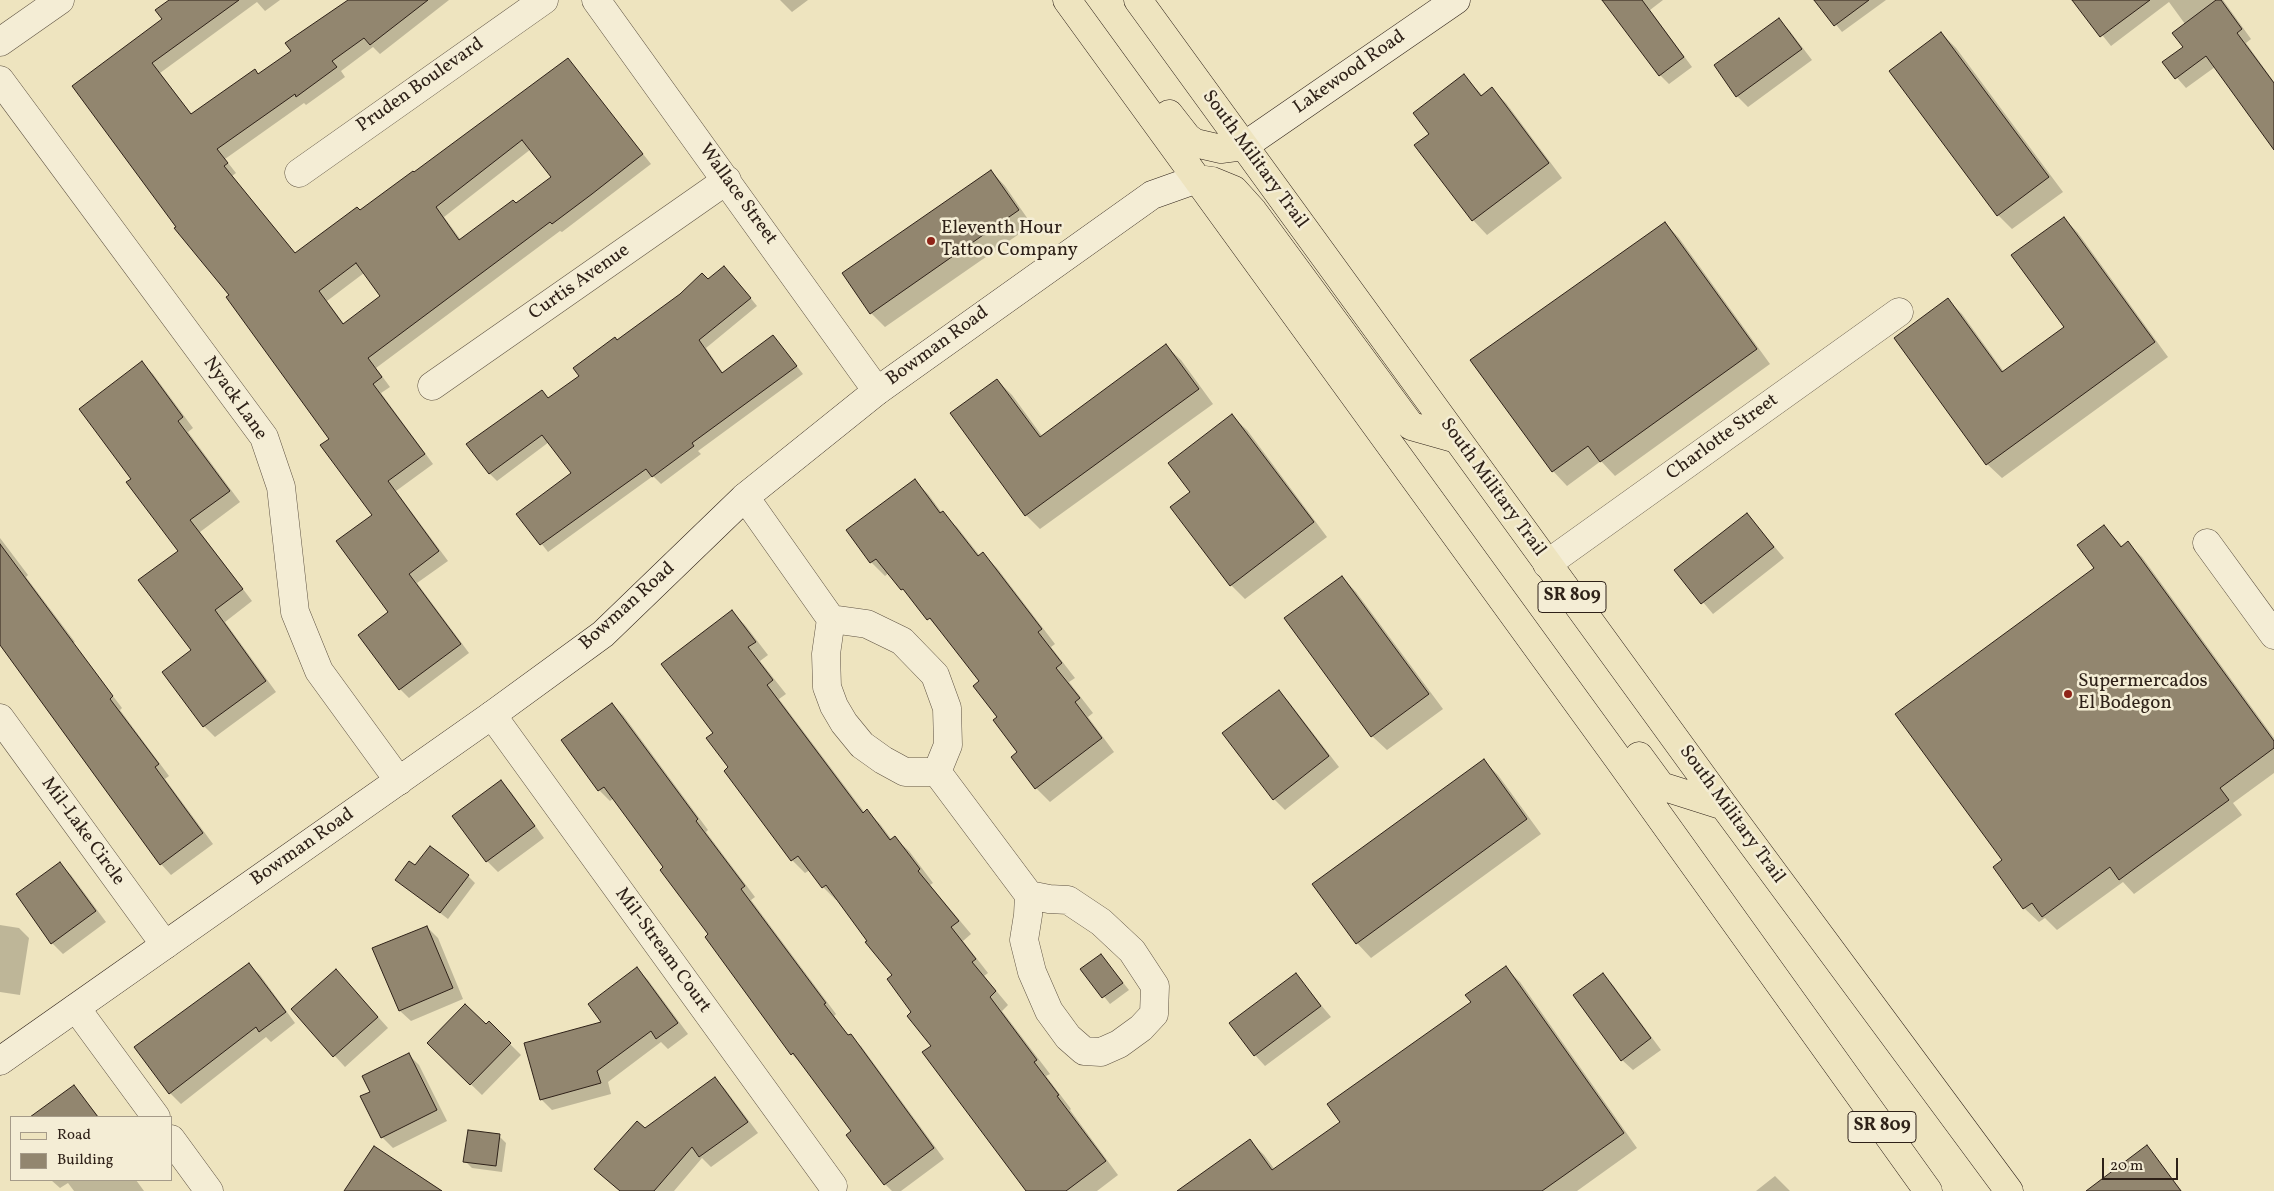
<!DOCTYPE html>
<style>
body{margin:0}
#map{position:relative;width:2274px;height:1191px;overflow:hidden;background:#eee4bf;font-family:Vollkorn,serif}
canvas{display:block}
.legend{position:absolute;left:10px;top:1116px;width:162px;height:65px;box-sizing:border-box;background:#f4edd5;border:1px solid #a59b89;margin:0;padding:6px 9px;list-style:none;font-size:15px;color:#2e2118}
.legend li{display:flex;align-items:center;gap:10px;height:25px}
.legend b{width:25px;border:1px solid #a59b89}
.scale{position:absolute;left:2102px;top:1158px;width:76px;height:22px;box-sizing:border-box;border:2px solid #2e2118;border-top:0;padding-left:6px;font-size:15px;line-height:18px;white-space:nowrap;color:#2e2118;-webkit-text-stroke:4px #f4edd5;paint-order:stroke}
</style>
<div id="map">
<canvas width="2274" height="1191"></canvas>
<ul class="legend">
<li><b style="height:6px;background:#eee4bf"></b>Road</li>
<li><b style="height:14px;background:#92866f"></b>Building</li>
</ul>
<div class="scale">20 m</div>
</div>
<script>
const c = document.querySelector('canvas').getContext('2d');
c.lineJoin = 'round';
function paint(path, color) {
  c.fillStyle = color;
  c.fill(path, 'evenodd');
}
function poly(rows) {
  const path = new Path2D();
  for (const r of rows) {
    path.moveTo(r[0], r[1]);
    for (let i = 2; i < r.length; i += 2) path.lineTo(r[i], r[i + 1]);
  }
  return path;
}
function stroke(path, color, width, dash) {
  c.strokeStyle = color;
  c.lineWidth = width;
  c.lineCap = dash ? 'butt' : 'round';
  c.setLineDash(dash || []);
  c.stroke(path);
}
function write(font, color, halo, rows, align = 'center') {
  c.font = font + ' Vollkorn,serif';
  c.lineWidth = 5;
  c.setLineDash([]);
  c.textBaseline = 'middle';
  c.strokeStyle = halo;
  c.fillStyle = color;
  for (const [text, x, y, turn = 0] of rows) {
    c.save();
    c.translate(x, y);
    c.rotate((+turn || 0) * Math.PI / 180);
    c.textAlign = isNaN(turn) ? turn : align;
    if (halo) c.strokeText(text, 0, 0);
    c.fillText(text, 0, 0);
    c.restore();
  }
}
paint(poly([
 [171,0,280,0,265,11,257,2,160,73,192,115,259,75,292,51,349,0,449,0,380,54,373,47,341,71,345,77,306,105,304,103,225,159,236,173,232,176,296,254,414,174,568,60,651,164,562,232,560,231,376,368,390,387,381,393,433,464,396,491,448,561,417,583,469,653,409,698,400,689,374,515,330,439,230,295,74,86,163,20],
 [531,149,553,177,461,240,444,217],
 [364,273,382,297,344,324,327,301],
 [780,0,808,0,792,12],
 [1604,0,1663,0,1650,10,1692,67,1669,84,1660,75],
 [1816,0,1886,0,1842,32],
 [2074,0,2223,0,2251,39,2246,43,2274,82,2274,148,2215,67,2186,88,2164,63,2185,48,2185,24,2169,2,2111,46],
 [1779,20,1789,30,1812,60,1748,107,1737,96],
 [1941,33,1956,48,2063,192,2012,229,1998,215],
 [1464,76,1483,96,1492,89,1506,103,1562,178,1487,235,1473,220],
 [991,171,1005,186,1032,225,885,327,871,313],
 [2064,218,2078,233,2168,357,2002,478,1987,464,1896,338,1948,300,1962,314,2004,372,2065,328],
 [1665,223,1679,238,1770,364,1615,476,1601,461,1567,486,1553,471],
 [732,275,757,306,706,348,723,373,773,336,803,374,698,451,701,454,661,484,653,476,548,552,518,514,572,474,549,442,497,481,489,473,549,399,580,376,618,342,708,281],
 [1166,346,1181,360,1213,404,1040,529,1026,515,997,380,1012,395,1042,436],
 [142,363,153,374,193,428,188,432,240,502,200,532,252,601,225,622,276,692,215,737,204,726,164,672,193,650,179,551,133,479],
 [1232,416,1247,430,1327,537,1245,599,1231,585,1192,492],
 [915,481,928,494,942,513,957,527,980,556,983,554,997,568,1055,644,1051,647,1075,678,1069,682,1093,713,1088,717,1114,752,1050,802,1036,788,981,681,942,633,889,573,885,576,871,562],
 [1747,514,1784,558,1713,614,1676,570],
 [2104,526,2123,547,2128,543,2142,557,2274,738,2274,773,2233,803,2242,815,2134,894,2123,882,2057,930,2045,918,2039,922,2024,908,2004,861,2096,568],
 [0,538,28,575,26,577,75,642,73,643,122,708,120,710,169,776,165,779,213,844,171,875,161,864,0,641],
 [1342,577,1356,592,1443,709,1387,750,1372,736,1286,618],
 [732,612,745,625,768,655,760,661,786,694,779,699,865,813,867,811,880,824,892,840,895,838,909,851,933,883,930,885,971,934,963,941,988,973,984,976,1008,1005,1002,1011,1050,1074,1046,1076,1071,1109,1070,1110,1118,1175,1097,1191,1028,1191,933,1046,894,975,838,899,836,900,823,887,810,870,805,873,792,860,725,771,730,768,715,733],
 [1279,692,1289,702,1339,767,1285,810,1274,799],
 [612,704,623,715,708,830,706,832,755,897,751,900,836,1014,834,1016,849,1036,861,1046,944,1159,901,1191,892,1191,885,1184,853,1131,802,1065,792,1054,665,867,614,798,610,801,599,790,563,740],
 [1484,761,1498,775,1541,834,1371,958,1357,943],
 [501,782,511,792,544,838,498,872,487,861],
 [60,864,71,875,106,922,63,954,52,943],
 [415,867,468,876,475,883,448,919,397,880],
 [0,925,19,928,29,938,20,995,0,992],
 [427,927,438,938,463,999,411,1021,400,1011],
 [1101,955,1129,990,1110,1004,1082,969],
 [249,965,260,975,295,1023,271,1042,266,1037,181,1104,170,1093,136,1047],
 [1506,968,1520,982,1637,1148,1577,1191,1179,1191,1250,1141,1264,1155,1275,1170,1342,1123,1473,1002],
 [637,969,648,980,688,1034,668,1049,661,1042,608,1082,611,1094,552,1110,541,1099,603,1023],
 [1296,975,1331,1017,1265,1066,1255,1055],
 [1603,975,1613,985,1661,1050,1633,1070,1622,1060],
 [347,982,388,1028,345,1067,293,1010],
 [489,1023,521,1055,482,1095,428,1043,486,1026],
 [408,1054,419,1065,447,1121,393,1148,382,1137,371,1092],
 [715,1078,725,1089,758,1133,711,1167,702,1158,674,1191,620,1191,607,1180,645,1130],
 [74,1087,99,1117,32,1117],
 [499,1136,506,1143,502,1172,472,1168,465,1161],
 [2146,1147,2182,1191,2110,1191],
 [1775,1176,1790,1191,1756,1191],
 [51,1180,136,1180,144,1191,74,1191,68,1183,60,1188]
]), '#0003');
const building = poly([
 [169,0,239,0,152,63,191,114,255,69,258,74,291,51,285,43,348,0,428,0,370,45,364,38,332,61,337,67,296,97,295,94,217,149,228,163,224,166,295,253,357,207,360,210,413,171,414,172,568,58,643,154,592,194,552,224,550,222,368,358,382,377,373,384,425,454,388,481,439,551,409,574,461,644,399,690,358,635,388,612,336,541,372,515,320,445,329,439,226,297,229,295,174,228,176,227,72,86,162,19,155,10,169,0],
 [522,140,551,177,516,203,513,200,459,240,436,207,522,140],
 [356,263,380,296,343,324,319,291,356,263],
 [1602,0,1642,0,1684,57,1659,76,1602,0],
 [1814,0,1869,0,1834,26,1814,0],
 [2072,0,2150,0,2100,37,2072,0],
 [2216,0,2221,0,2242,29,2237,33,2274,83,2274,150,2206,56,2175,79,2162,62,2183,47,2172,33,2216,0],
 [1779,18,1802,49,1736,97,1714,65,1779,18],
 [1941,32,2049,177,1997,216,1889,71,1941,32],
 [1464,74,1481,96,1492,87,1549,163,1472,221,1414,145,1429,134,1413,113,1464,74],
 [991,170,1019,210,870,314,842,273,991,170],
 [2064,217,2155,342,1986,465,1894,338,1948,298,2002,372,2064,327,2011,255,2064,217],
 [1665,222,1757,349,1600,462,1588,446,1552,472,1470,360,1665,222],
 [724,266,751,298,699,340,722,373,773,335,797,366,692,443,694,446,652,477,646,469,540,545,516,514,571,473,542,435,489,474,466,444,542,390,548,398,579,376,573,368,615,337,617,340,680,294,702,273,708,279,724,266],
 [1166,344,1199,389,1025,516,950,413,997,379,1040,437,1166,344],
 [142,361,183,417,178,421,230,491,190,520,243,589,215,610,266,681,203,727,162,672,191,650,138,580,178,551,126,482,131,479,79,409,142,361],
 [1232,414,1314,522,1230,586,1170,507,1190,492,1168,463,1232,414],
 [915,479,940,513,943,511,978,556,983,552,1042,629,1038,632,1062,663,1056,668,1080,698,1075,702,1102,738,1035,789,1011,757,1017,752,993,720,997,717,973,686,979,681,930,618,927,620,903,589,901,590,876,559,870,563,846,530,915,479],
 [1747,513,1774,547,1701,604,1674,570,1747,513],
 [2104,525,2121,547,2128,541,2274,741,2274,748,2220,788,2229,800,2138,866,2119,880,2110,867,2042,917,2032,903,2023,909,1993,867,2002,860,1895,714,2094,568,2077,545,2104,525],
 [0,544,113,696,110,699,159,764,155,767,203,833,160,865,0,645,0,544],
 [1342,576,1429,694,1371,737,1284,618,1342,576],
 [732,610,756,642,748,647,773,680,767,685,863,813,867,809,890,840,895,836,920,869,918,871,959,921,951,927,976,959,972,962,996,991,990,997,1037,1060,1034,1062,1059,1095,1057,1096,1106,1161,1066,1191,1026,1191,922,1052,931,1046,907,1016,911,1012,887,979,892,975,865,942,867,941,826,885,822,888,798,856,791,861,724,771,728,767,706,738,713,733,661,664,732,610],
 [1279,690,1329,756,1273,800,1222,733,1279,690],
 [612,703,698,819,696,821,745,886,741,889,826,1003,824,1004,848,1035,851,1034,934,1148,884,1185,846,1135,851,1131,793,1053,791,1055,705,937,708,934,660,870,663,867,604,787,598,791,561,740,612,703],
 [1484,759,1527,819,1356,944,1312,884,1484,759],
 [501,780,535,826,486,862,452,816,501,780],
 [430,846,469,875,440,913,395,880,409,861,415,865,430,846],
 [60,862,96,911,51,944,16,894,60,862],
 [427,926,453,988,399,1011,372,948,427,926],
 [1101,954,1123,983,1102,998,1080,969,1101,954],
 [249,963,286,1012,259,1032,256,1027,169,1094,134,1047,249,963],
 [1506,966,1624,1133,1542,1191,1177,1191,1250,1139,1272,1170,1340,1122,1327,1104,1471,1002,1465,995,1506,966],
 [637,967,678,1023,656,1039,651,1031,597,1071,601,1083,540,1100,524,1043,601,1022,588,1004,637,967],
 [336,969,378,1017,333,1057,291,1009,336,969],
 [1296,973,1321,1006,1254,1056,1229,1023,1296,973],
 [1603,973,1651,1038,1621,1061,1573,995,1603,973],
 [465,1004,486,1024,489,1021,511,1043,470,1085,427,1043,465,1004],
 [409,1053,437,1110,381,1138,360,1096,370,1092,362,1076,409,1053],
 [715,1077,748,1122,699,1157,692,1147,654,1191,620,1191,594,1169,637,1121,645,1128,715,1077],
 [74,1085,98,1117,30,1117,74,1085],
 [468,1130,500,1134,496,1166,463,1162,468,1130],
 [2147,1145,2181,1191,2086,1191,2147,1145],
 [374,1146,442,1191,344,1191,374,1146]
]);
paint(building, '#92866f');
stroke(building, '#2e2118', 1);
const street = poly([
 [596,0,877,391],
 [0,42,60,0],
 [0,80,264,437,281,487,295,612,319,671,399,781],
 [299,173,544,0],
 [432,386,727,180],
 [745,497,831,619,826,654,827,687,834,706,844,723,862,745,883,760,905,772,937,772],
 [2207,543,2274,635],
 [1547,564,1899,312],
 [831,619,867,624,902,641,935,675,947,708,948,745,937,772],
 [492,715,833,1186],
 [0,718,165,945],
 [937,772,1029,895,1028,915,1024,940,1032,972,1049,1011,1068,1037,1084,1051,1101,1052,1119,1044,1141,1028,1154,1014,1155,986,1132,951,1101,922,1068,900,1049,899,1029,895],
 [76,1008,156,1117],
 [171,1139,209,1191]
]);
const secondary = poly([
 [1244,146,1456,0],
 [0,1061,492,715,603,634,745,497,877,391,1152,195,1197,179]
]);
const primary = poly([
 [1067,0,1619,760,1928,1191],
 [1138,0,1724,806,2009,1191],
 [1169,114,1187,137,1195,143,1221,149,1244,146],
 [1197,179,1212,181,1234,190,1253,211,1411,426,1457,439],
 [1639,756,1661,786,1724,806]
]);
stroke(street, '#5e5242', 29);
stroke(secondary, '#2e2118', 29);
stroke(primary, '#2e2118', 29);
stroke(street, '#f4edd5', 28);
stroke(secondary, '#f4edd5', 28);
stroke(primary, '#eee4bf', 28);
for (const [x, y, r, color] of [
 [931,241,5,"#8f2418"],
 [2068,694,5,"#8f2418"]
]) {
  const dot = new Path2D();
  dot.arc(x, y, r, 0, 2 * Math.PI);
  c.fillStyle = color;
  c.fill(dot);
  stroke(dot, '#f4edd5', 2);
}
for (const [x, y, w] of [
 [1572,597,68],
 [1882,1127,68]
]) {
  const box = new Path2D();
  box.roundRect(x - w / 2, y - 15.5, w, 31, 4);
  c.fillStyle = '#f4edd5';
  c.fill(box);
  stroke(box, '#2e2118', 1);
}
write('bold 18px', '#2e2118', null, [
 ["SR 809",1572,597],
 ["SR 809",1882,1127]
]);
write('19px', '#2e2118', '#f4edd5', [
 ["Lakewood Road",1350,73,-35],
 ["Pruden Boulevard",421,86,-35],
 ["South Military Trail",1254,160,54],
 ["Wallace Street",737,195,54],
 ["Curtis Avenue",580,283,-35],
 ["Bowman Road",938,347,-36],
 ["Nyack Lane",234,399,55],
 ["Charlotte Street",1723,438,-36],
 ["South Military Trail",1492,488,54],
 ["Bowman Road",628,607,-42],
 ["South Military Trail",1731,815,54],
 ["Mil-Lake Circle",82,832,54],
 ["Bowman Road",303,848,-35],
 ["Mil-Stream Court",662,951,54]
]);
write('19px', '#2e2118', '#f4edd5', [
 ["Eleventh Hour",941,230],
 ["Tattoo Company",941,252],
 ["Supermercados",2078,683],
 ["El Bodegon",2078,705]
], 'left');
</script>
